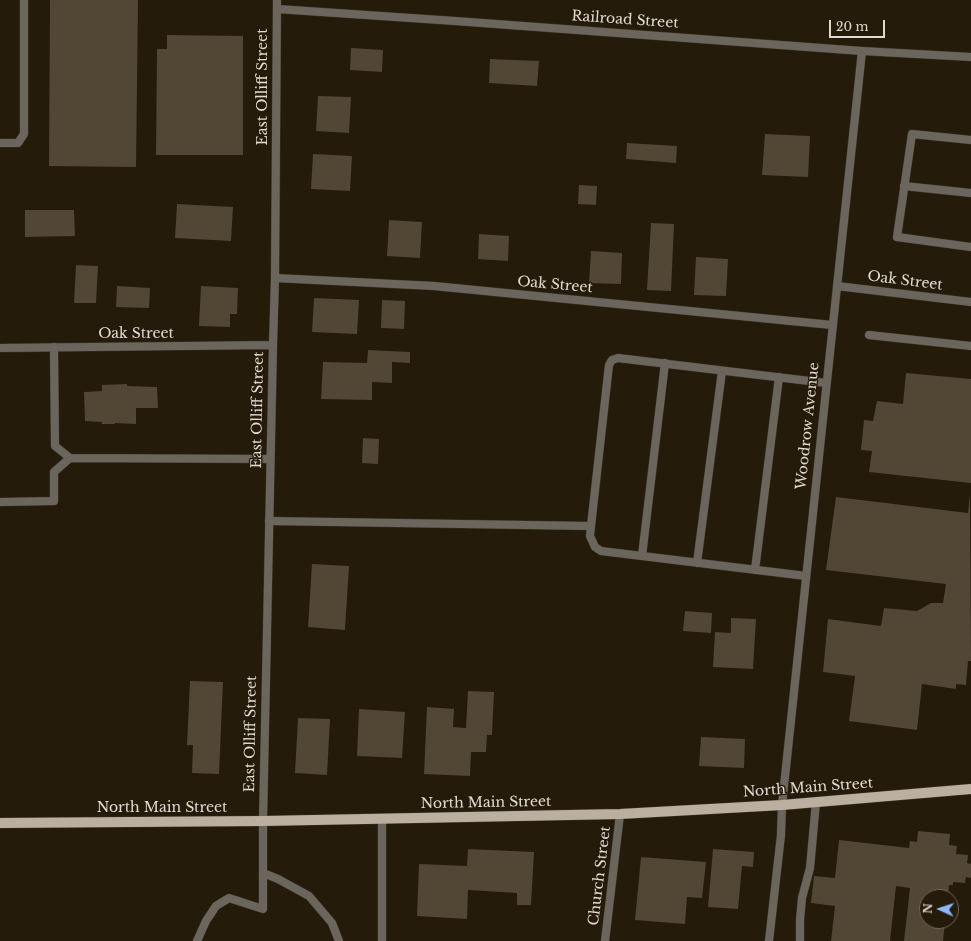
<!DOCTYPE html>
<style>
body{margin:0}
#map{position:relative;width:971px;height:941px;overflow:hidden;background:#251b0b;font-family:"Libre Baskerville",serif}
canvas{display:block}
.north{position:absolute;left:919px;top:889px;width:40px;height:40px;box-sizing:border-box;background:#251b0b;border:1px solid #706759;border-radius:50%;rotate:273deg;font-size:11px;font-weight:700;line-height:16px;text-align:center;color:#e0d9cf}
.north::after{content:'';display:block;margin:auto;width:14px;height:18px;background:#8db9fc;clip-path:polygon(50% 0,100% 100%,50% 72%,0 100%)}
.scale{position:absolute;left:829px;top:20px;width:56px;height:18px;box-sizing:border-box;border:2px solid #e0d9cf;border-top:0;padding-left:5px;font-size:12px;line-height:14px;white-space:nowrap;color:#e0d9cf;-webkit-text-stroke:3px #251b0b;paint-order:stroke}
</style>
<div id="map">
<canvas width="971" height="941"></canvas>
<div class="north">N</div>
<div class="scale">20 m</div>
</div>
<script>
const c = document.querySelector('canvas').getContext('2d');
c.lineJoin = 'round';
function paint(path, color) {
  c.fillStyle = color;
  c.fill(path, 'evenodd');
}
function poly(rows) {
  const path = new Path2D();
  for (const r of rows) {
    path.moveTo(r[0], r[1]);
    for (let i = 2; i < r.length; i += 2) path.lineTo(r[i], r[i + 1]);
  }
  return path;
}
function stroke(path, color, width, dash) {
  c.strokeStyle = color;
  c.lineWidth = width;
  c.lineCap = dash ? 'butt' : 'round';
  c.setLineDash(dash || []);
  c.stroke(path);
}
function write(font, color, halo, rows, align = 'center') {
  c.font = font + ' "Libre Baskerville",serif';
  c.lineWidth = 3;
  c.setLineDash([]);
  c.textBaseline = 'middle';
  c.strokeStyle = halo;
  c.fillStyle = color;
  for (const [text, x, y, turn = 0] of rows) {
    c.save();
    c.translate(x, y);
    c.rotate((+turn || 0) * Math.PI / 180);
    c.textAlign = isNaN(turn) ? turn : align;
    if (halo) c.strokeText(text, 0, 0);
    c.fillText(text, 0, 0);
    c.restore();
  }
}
paint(poly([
 [50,0,138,0,136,167,49,166],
 [167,35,243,36,243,155,156,155,157,49,167,49],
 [351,48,383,50,382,72,350,70],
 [490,59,539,61,537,86,489,83],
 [318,96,351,97,349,133,316,131],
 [765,134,810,136,808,177,762,175],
 [627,143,677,146,676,163,626,159],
 [313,154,352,156,350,191,311,189],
 [579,185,597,186,596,205,578,204],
 [177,204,233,207,231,241,175,238],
 [25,210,74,210,75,236,25,237],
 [389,220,422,222,420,258,387,256],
 [651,223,674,224,671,291,647,290],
 [479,234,509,236,508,261,478,259],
 [591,251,622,253,621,284,589,283],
 [696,257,728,259,726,296,694,295],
 [76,265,98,266,96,303,74,303],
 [117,286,150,288,149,308,116,307],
 [201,286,238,288,237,314,230,314,230,327,199,326],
 [314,298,359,300,357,334,312,332],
 [382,300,405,301,404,329,381,328],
 [368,350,410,352,410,363,392,362,392,383,372,382,372,400,321,399,323,362,367,363],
 [906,373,971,379,971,483,869,472,872,451,861,450,864,420,873,421,877,401,903,404],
 [127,384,127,386,157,387,158,408,136,408,136,424,115,423,115,424,102,424,102,422,85,421,84,392,102,391,102,385],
 [363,438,379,439,378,464,362,463],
 [970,494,971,661,968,661,966,685,956,684,956,689,922,684,917,730,849,721,855,676,823,672,828,619,881,626,884,608,917,611,931,603,943,603,946,584,826,570,836,497,968,513],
 [312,564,349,566,345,630,308,627],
 [685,611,712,613,711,633,683,631],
 [731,618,756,619,753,669,713,667,715,632,731,633],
 [190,681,223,682,219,774,192,773,193,745,187,745],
 [468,691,494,692,492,735,487,735,486,752,471,752,470,776,424,774,427,707,454,709,453,727,466,728],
 [359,709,405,712,402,758,357,756],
 [298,718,330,719,327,775,295,773],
 [701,737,745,739,744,768,699,766],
 [918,831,950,834,949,845,957,846,956,854,968,855,967,863,971,864,971,878,966,877,965,883,953,882,953,885,949,885,948,897,927,897,927,921,945,921,943,941,904,941,910,888,896,886,890,941,831,941,835,906,811,903,814,876,835,878,839,840,909,848,910,841,917,842],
 [468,849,534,852,531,905,517,905,517,893,468,890,467,919,417,916,419,864,467,866],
 [713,849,754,852,753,867,742,866,738,909,708,907],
 [641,857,706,862,702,898,687,897,685,924,635,920]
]), '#524635');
const service = poly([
 [971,140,912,134,897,237,971,247],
 [0,143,18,143,24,134,24,0],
 [904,186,971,193],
 [869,335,971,346],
 [54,347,55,446,70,458,270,459],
 [0,502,54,501,54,472,70,458],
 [269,521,591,526,590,536,595,547,601,551,806,576],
 [591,526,609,365,612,360,618,358,826,383],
 [642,556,665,363],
 [697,563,722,371],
 [755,570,779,377],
 [382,819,382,941],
 [263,873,278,879,309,896,332,923,339,941],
 [197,941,206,921,216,906,229,898,263,909,263,821],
 [769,941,781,835,782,805],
 [800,941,800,920,802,898,810,868,816,802]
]);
const minor = poly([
 [277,9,455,21,862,51,971,57],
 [275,278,434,286,832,325],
 [837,286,971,302],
 [0,348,273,345],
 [782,805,862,51],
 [263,821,273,345,275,278,277,0],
 [605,941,620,814]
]);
const primary = poly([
 [0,823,263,821,620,814,782,805,971,789]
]);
stroke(service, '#3f3626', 9);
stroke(minor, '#3f3626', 9);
stroke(primary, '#3f3626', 11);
stroke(service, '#6b665d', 8);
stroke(minor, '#6b665d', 8);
stroke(primary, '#bbb09f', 10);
write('14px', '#e0d9cf', '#251b0b', [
 ["Railroad Street",625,20,4],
 ["East Olliff Street",263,87,-90],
 ["Oak Street",905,281,7],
 ["Oak Street",555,285,5],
 ["Oak Street",136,334],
 ["East Olliff Street",258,410,-89],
 ["Woodrow Avenue",808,426,-84],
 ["East Olliff Street",251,734,-89],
 ["North Main Street",808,788,-4],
 ["North Main Street",486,803,-1],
 ["North Main Street",162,808],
 ["Church Street",600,876,-83]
]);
</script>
